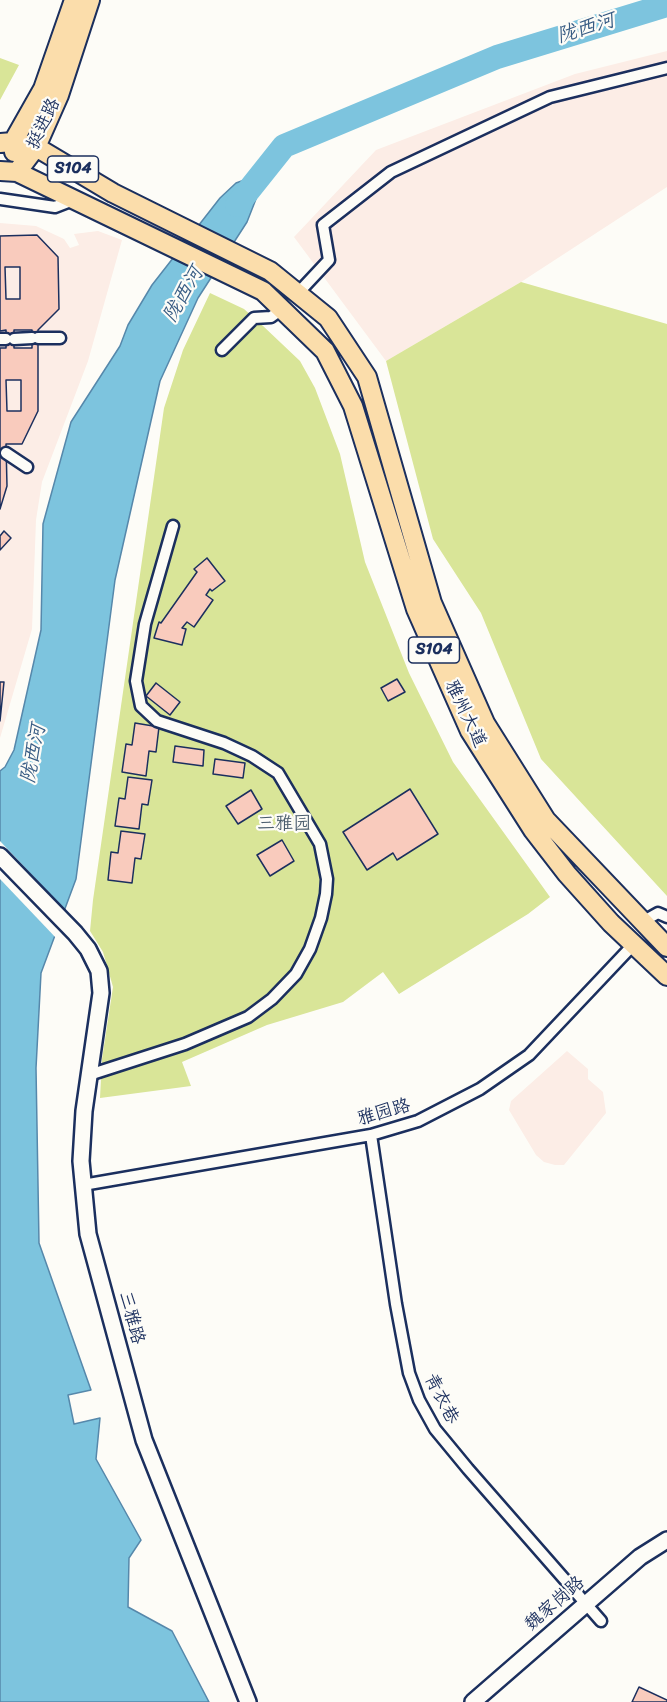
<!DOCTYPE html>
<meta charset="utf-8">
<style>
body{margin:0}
canvas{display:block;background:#fdfcf7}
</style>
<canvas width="667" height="1702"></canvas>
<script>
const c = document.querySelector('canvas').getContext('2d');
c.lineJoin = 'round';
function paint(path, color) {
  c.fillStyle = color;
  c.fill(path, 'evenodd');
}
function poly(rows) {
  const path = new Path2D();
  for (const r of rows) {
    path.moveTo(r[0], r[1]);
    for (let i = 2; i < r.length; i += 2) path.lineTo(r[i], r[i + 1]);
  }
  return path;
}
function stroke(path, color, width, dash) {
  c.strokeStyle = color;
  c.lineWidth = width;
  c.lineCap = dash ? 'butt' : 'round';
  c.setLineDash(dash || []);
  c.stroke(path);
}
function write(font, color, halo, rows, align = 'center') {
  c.font = font + ' Sriracha,"LXGW WenKai TC",sans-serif';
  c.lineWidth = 4.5;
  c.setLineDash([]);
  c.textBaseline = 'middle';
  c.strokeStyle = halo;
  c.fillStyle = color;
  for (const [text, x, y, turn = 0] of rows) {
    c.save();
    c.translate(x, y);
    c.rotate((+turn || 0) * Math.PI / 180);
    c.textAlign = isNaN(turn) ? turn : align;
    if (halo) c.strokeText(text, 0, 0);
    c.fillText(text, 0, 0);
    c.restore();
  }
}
paint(poly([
 [667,51,667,187,521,282,386,361,294,237,376,150,575,74],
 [0,223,36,226,64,239,70,248,79,245,74,234,98,231,122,240,88,361,42,482,36,520,32,629,0,738],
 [567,1051,588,1069,588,1079,603,1092,606,1113,564,1165,555,1165,544,1162,536,1155,509,1110,511,1101]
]), '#fcede6');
paint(poly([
 [0,58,19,65,0,100],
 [521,282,667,324,667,896,541,759,481,613,433,539,386,361],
 [210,293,244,309,262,325,300,361,315,388,340,454,365,562,409,673,453,762,550,897,528,914,399,994,383,972,343,1002,267,1025,182,1062,191,1086,100,1098,102,1059,113,987,103,952,90,931,93,900,164,408,183,350]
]), '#d9e598');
const water = poly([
 [258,175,256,199,247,222,198,298,160,381,115,580,76,879,41,973,36,1068,39,1243,91,1390,68,1395,74,1424,100,1418,96,1459,141,1540,129,1558,128,1607,172,1631,209,1702,0,1702,0,771,5,767,14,750,41,630,43,524,71,422,120,346,128,325,152,285,220,198,236,183,258,175]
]);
paint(water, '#7dc4de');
stroke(water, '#5688ab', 1.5);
paint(poly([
 [0,841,67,912,57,939,0,879]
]), '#fdfcf7');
stroke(poly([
 [237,205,284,146,497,57,667,5]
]), '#7dc4de', 24);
const building = poly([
 [37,235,58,257,59,309,38,330,38,411,22,444,6,444,7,486,0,509,0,348,6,348,6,330,0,331,0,236,37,235],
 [5,267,20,267,20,299,6,299,5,267],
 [14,330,32,330,32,348,14,348,14,330],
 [6,380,21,380,21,411,7,411,6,380],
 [4,531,11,538,0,550,0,536,4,531],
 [207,558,225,581,212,591,210,589,206,595,213,600,194,627,187,622,182,628,186,629,182,645,154,638,159,622,161,623,197,572,194,569,207,558],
 [397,679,405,692,388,701,381,688,397,679],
 [0,682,4,682,0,721,0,682],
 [156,683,180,702,170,715,146,696,156,683],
 [135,723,159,727,156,752,149,751,146,776,122,772,126,744,132,745,135,723],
 [175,746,204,750,203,766,173,762,175,746],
 [215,759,245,763,243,778,213,774,215,759],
 [128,777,152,780,148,805,142,804,139,829,115,826,119,798,125,799,128,777],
 [410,789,438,834,397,860,393,853,367,870,343,832,410,789],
 [251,790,262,809,238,824,226,806,251,790],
 [121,831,145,834,141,859,135,858,132,883,108,880,111,852,118,853,121,831],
 [282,840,294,861,270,876,257,855,282,840],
 [639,1687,667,1700,667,1702,632,1702,639,1687]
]);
paint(building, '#f9cbbd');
stroke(building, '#1b2f5e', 1.5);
const street = poly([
 [0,199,55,207,73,200],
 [299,292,329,260,323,225,391,172,550,97,667,68],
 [38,338,60,338],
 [0,339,6,339],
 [14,339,32,338],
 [222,350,254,318,271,317,282,309],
 [6,453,27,467],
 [642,922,658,913,667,917],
 [89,1075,185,1044,248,1017,272,999,296,974,310,949,321,918,326,894,327,879,320,844,278,773,252,756,224,743,157,721,141,706,136,681,145,624,173,526],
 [371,1135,396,1304,409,1373,419,1400,435,1429,468,1469,601,1621],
 [83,1185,371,1135,418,1121,480,1089,529,1055,633,945]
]);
const secondary = poly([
 [0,856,75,933,88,949,99,971,101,993,84,1111,81,1161,88,1234,144,1440,248,1702],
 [473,1702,640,1557,667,1540]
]);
const primary = poly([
 [0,143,13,142,36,147,113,193,270,271,328,318,367,377,432,603,485,723,546,820,667,947],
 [14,152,13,142,43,89,74,0],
 [0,171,17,172,263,291,325,351,353,406,416,609,470,731,533,830,567,874,611,923,667,976],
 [17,172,36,147,59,95,90,0]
]);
stroke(street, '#1b2f5e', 15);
stroke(secondary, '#1b2f5e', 20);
stroke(primary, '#1b2f5e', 22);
stroke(street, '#fdfcf7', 10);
stroke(secondary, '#fdfcf7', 15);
stroke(primary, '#fbddab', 18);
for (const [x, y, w] of [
 [73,169,51],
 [434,650,51]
]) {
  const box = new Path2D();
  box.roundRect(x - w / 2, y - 13, w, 26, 4.5);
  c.fillStyle = '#fdfcf7';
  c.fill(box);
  stroke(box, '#1b2f5e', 1.5);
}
write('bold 16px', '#1b2f5e', null, [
 ["S104",73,169],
 ["S104",434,650]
]);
write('18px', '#1b2f5e', '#fdfcf7', [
 ["挺进路",44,124,-65],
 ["雅州大道",465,714,64],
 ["雅园路",384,1113,-16],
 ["三雅路",131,1318,75],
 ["青衣巷",441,1399,63],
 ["魏家岗路",555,1604,-41]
]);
write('18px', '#4a5c6c', '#fdfcf7', [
 ["三雅园",284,824]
]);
write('italic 20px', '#385c84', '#fdfcf7', [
 ["陇西河",586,29,-17],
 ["陇西河",184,295,-60],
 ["陇西河",34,754,-79]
]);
</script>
